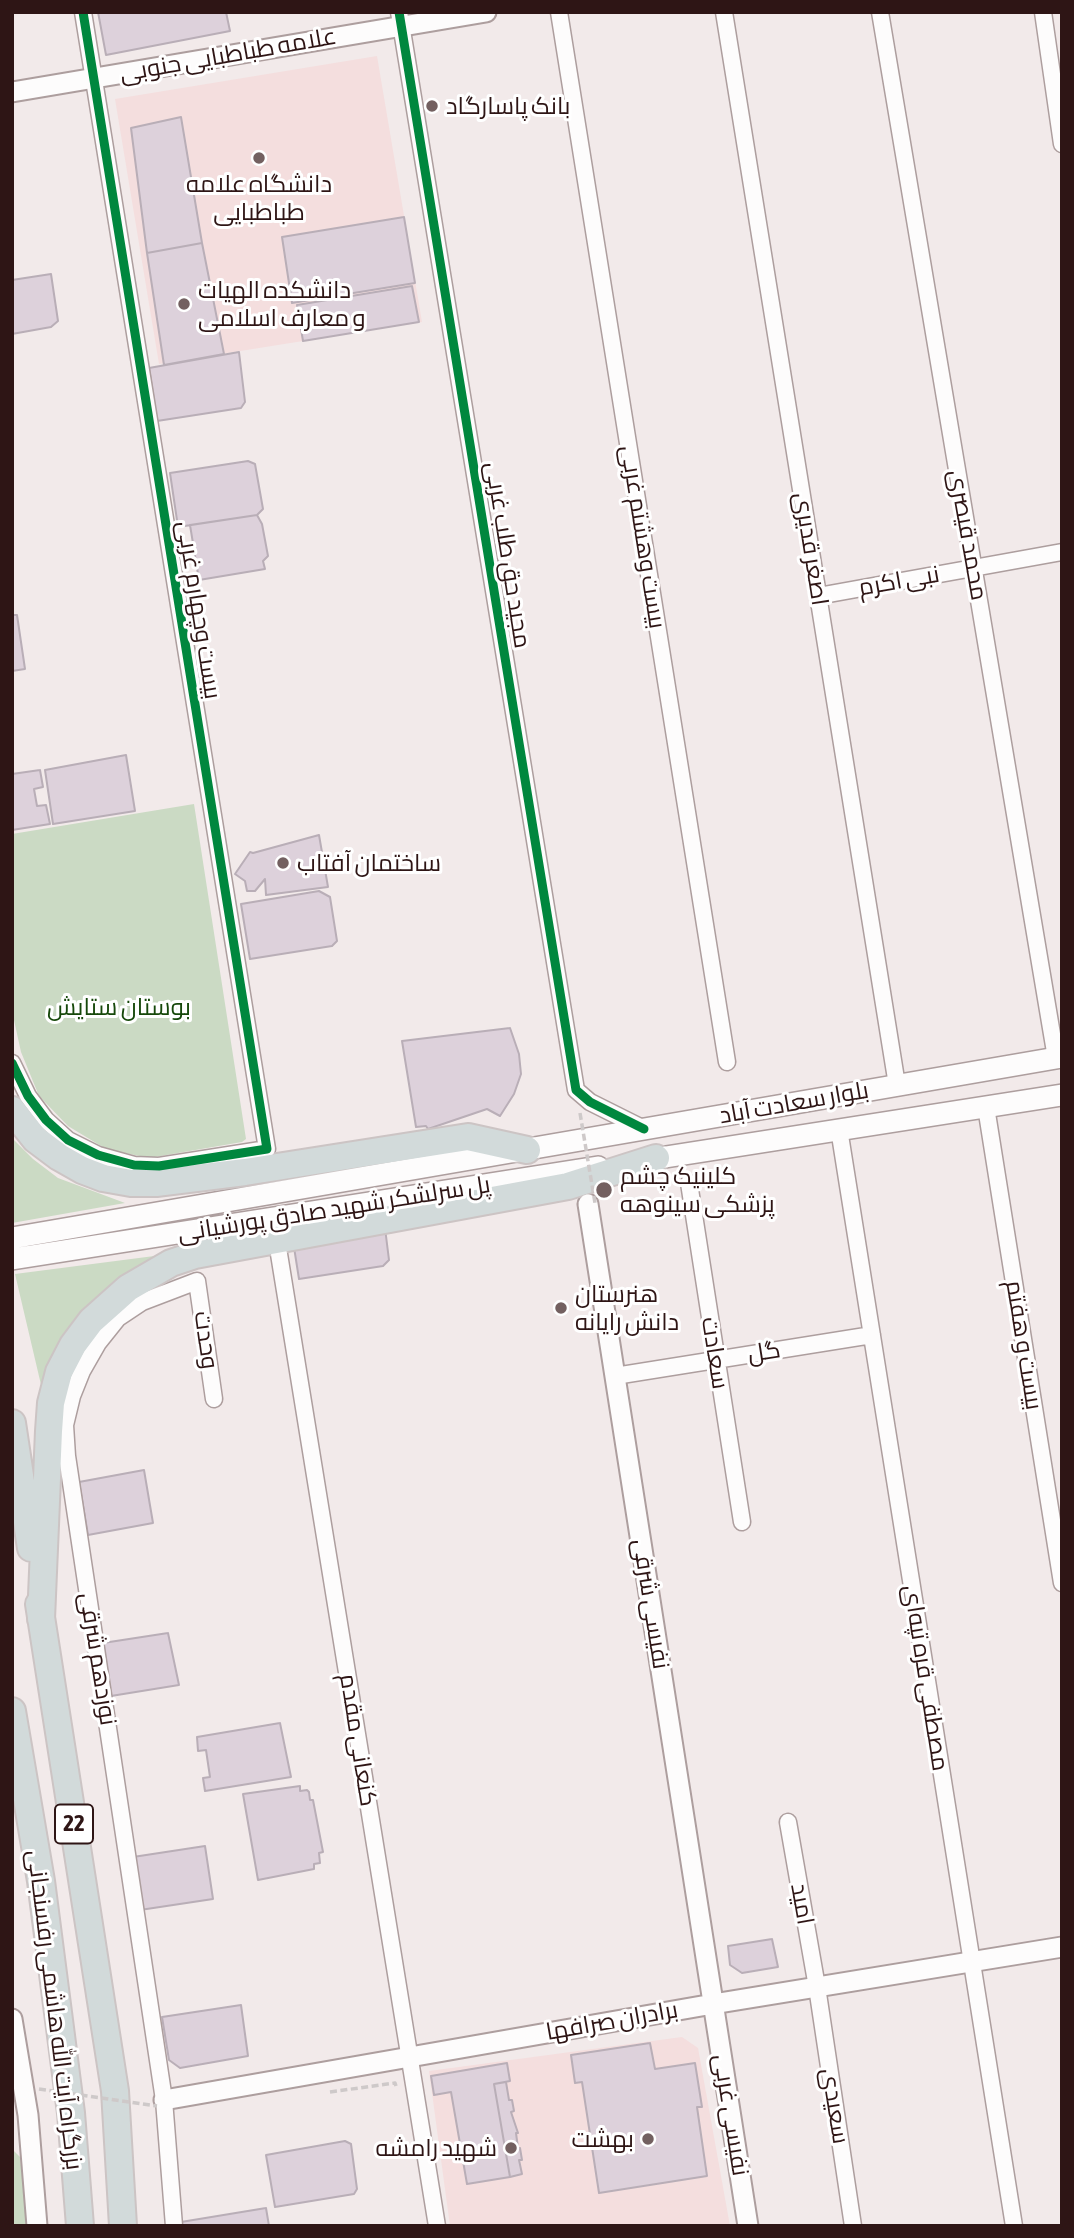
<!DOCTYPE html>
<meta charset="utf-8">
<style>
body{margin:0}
#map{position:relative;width:1074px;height:2238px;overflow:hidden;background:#f2eaea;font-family:"Asap Condensed",sans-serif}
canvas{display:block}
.frame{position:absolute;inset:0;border:14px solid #2e1515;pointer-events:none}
</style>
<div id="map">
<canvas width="1074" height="2238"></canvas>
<div class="frame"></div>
</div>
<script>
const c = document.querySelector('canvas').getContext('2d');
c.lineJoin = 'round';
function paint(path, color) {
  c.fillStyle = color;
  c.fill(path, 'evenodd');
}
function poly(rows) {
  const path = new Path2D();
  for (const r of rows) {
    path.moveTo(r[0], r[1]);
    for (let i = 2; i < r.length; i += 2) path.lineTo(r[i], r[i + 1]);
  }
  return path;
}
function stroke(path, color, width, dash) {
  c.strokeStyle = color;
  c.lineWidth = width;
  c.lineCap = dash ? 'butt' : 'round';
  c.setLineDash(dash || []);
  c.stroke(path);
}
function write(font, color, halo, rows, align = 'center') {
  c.font = font + ' "Asap Condensed",Cairo,sans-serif';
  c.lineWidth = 6;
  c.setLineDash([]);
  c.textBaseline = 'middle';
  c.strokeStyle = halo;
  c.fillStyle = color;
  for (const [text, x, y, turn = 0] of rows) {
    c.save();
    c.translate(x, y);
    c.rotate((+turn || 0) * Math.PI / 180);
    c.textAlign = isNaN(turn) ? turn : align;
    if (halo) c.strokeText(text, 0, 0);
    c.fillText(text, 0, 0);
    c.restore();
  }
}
paint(poly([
 [377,56,422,322,159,364,115,99],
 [682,2037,698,2048,730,2226,450,2226,429,2071]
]), '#f4dede');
paint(poly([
 [194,804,246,1139,242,1142,149,1158,106,1149,68,1126,39,1096,21,1052,12,1011,12,834],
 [12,1138,33,1159,58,1178,125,1203,12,1223],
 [162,1255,42,1389,15,1274],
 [12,2149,20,2157,28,2226,12,2226]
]), '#cbdac4');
const building = poly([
 [98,12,226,12,230,31,106,55,98,12],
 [181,117,202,243,147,253,131,128,181,117],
 [404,217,415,283,292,303,282,237,404,217],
 [202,243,224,354,164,365,147,253,202,243],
 [51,274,58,321,51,327,12,334,12,280,51,274],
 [412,286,419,322,303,341,297,305,412,286],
 [239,352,245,402,241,408,157,421,149,368,239,352],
 [248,461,255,464,263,509,257,515,178,527,170,473,248,461],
 [257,515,262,524,268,556,263,561,265,569,199,580,190,525,257,515],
 [12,615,17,615,25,669,12,671,12,615],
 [126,755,135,811,53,824,45,770,126,755],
 [40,770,43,787,34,789,37,806,46,805,50,824,12,830,12,774,40,770],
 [319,835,328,887,266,895,265,879,255,891,247,891,245,881,235,874,250,852,253,853,319,835],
 [319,891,330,897,337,941,332,946,250,959,241,904,319,891],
 [510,1028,519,1054,521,1074,514,1094,500,1116,487,1109,428,1129,426,1126,416,1127,402,1041,510,1028],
 [385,1228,389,1260,383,1266,299,1279,293,1241,385,1228],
 [144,1470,153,1523,88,1535,79,1482,144,1470],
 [168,1633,179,1685,111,1696,103,1643,168,1633],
 [280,1723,291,1777,205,1791,203,1778,210,1777,206,1750,198,1751,197,1737,280,1723],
 [300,1786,300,1791,307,1790,309,1792,310,1800,313,1800,323,1852,319,1853,320,1863,314,1864,314,1869,258,1880,243,1794,300,1786],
 [205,1846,213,1899,140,1910,133,1857,205,1846],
 [772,1939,778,1967,742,1973,730,1965,728,1946,772,1939],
 [241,2005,248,2056,180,2068,169,2060,162,2017,241,2005],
 [650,2043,655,2069,695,2063,702,2107,697,2107,707,2176,599,2193,582,2082,575,2083,571,2055,650,2043],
 [507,2063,510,2081,494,2084,510,2177,467,2184,451,2092,434,2095,431,2076,507,2063],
 [506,2082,509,2100,512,2100,514,2111,511,2112,518,2133,516,2133,518,2148,520,2148,522,2160,519,2160,522,2174,510,2177,494,2084,506,2082],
 [345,2141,351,2144,357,2189,354,2194,275,2207,266,2155,345,2141],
 [266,2208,269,2226,181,2226,181,2222,266,2208]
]);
paint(building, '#ddd1db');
stroke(building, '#b9aeb7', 2);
const minor = poly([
 [399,12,576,1090,590,1102,644,1129],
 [559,12,727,1062],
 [724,12,897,1085],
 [880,12,1056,1058],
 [1043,12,1062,144],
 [818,596,1062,552],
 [12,1063,28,1096,46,1120,68,1140,98,1155,134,1165,159,1166,267,1149,83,12],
 [986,1107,1062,1583],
 [839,1129,1014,2226],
 [689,1183,742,1522],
 [279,1254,437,2226],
 [615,1376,872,1335],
 [788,1822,817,1987,853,2226],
 [174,2226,164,2100,67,1456,65,1425,72,1396,82,1371,98,1343,118,1318,142,1302,197,1281,214,1399]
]);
const tertiary = poly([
 [12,92,486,12],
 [588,1204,748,2226],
 [12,2019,28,2115,37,2226],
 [164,2100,713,2004,1062,1947]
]);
const secondary = poly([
 [640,1161,1062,1095],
 [12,1238,1062,1057],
 [12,1259,598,1167]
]);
const trunk = poly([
 [12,1110,35,1139,59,1157,82,1170,103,1178,131,1183,156,1183,245,1172,468,1137,527,1150],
 [12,1423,31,1548],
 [39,1604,115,2091,123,2226],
 [41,1619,49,1431,51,1403,59,1372,73,1345,91,1321,128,1288,171,1263,195,1255,568,1186,656,1158],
 [12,1711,41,1881,71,2113,80,2226]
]);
stroke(minor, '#ad9e9e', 19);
stroke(tertiary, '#ad9e9e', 23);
stroke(secondary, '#ad9e9e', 24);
stroke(trunk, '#ccc4c4', 30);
stroke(poly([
 [330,2092,395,2083,396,2086]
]), '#cec9c9', 3.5, [7, 3.5]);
stroke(minor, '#fdfcfc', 16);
stroke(tertiary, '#fdfcfc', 19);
stroke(secondary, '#fdfcfc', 21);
stroke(trunk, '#d2dada', 26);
stroke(poly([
 [580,1113,595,1203],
 [39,2089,157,2106]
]), '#cec9c9', 3.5, [7, 3.5]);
stroke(poly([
 [399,12,576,1090,590,1102,644,1129],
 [12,1063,28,1096,46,1120,68,1140,98,1155,134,1165,159,1166,267,1149,83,12]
]), '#00873e', 9);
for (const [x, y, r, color] of [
 [432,106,7,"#736060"],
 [259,158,7,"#736060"],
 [184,304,7,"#736060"],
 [283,863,7,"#736060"],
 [604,1190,9,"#736060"],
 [561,1308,7,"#736060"],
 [648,2139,7,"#736060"],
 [511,2148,7,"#736060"]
]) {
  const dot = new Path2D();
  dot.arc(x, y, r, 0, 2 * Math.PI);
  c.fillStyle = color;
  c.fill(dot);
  stroke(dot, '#fff', 2.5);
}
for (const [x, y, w] of [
 [74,1824,38]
]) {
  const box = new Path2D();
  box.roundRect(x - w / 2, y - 19.5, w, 39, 5);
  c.fillStyle = '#fff';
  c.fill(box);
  stroke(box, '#2e1515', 2);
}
write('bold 23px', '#2e1515', null, [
 ["22",74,1824]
]);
write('24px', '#2e1515', '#fff', [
 ["علامه طباطبایی جنوبی",228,55,-10],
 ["محمد قیصری",968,535,80],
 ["بیست وهشتم غربی",643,537,81],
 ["اصغر قدیری",811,549,81],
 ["مجید حق طلب غربی",508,555,81],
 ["نبی اکرم",899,581,-10],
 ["بیست وچهارم غربی",199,610,81],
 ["بلوار سعادت آباد",794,1103,-10],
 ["پل سرلشکر شهید صادق پورشیانی",334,1209,-9],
 ["وحدت",206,1340,82],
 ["بیست و هفتم",1024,1345,81],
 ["گل",764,1352,-9],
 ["سعادت",715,1353,81],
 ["نفیسی شرقی",651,1604,81],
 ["نوزدهم شرقی",98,1659,81],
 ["مصطفی قره تپه‌ای",926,1678,81],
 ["کنعانی مقدم",358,1740,81],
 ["امید",802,1904,80],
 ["بزرگراه آیت الله هاشمی رفسنجانی",55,2010,83],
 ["برادران صرافها",612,2021,-10],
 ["سعیدی",835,2106,81],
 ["نفیسی غربی",731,2115,81]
]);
write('24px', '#2e1515', '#fff', [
 ["بانک پاسارگاد",446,106],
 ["دانشگاه علامه",259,184,"center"],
 ["طباطبایی",259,212,"center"],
 ["دانشکده الهیات",198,290],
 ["و معارف اسلامی",198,318],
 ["ساختمان آفتاب",297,863],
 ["کلینیک چشم",620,1176],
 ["پزشکی سینوهه",620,1204],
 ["هنرستان",575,1294],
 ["دانش رایانه",575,1322],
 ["بهشت",634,2139,"right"],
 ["شهید رامشه",497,2148,"right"]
], 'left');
write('24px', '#16480a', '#fff', [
 ["بوستان ستایش",119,1007]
]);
</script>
